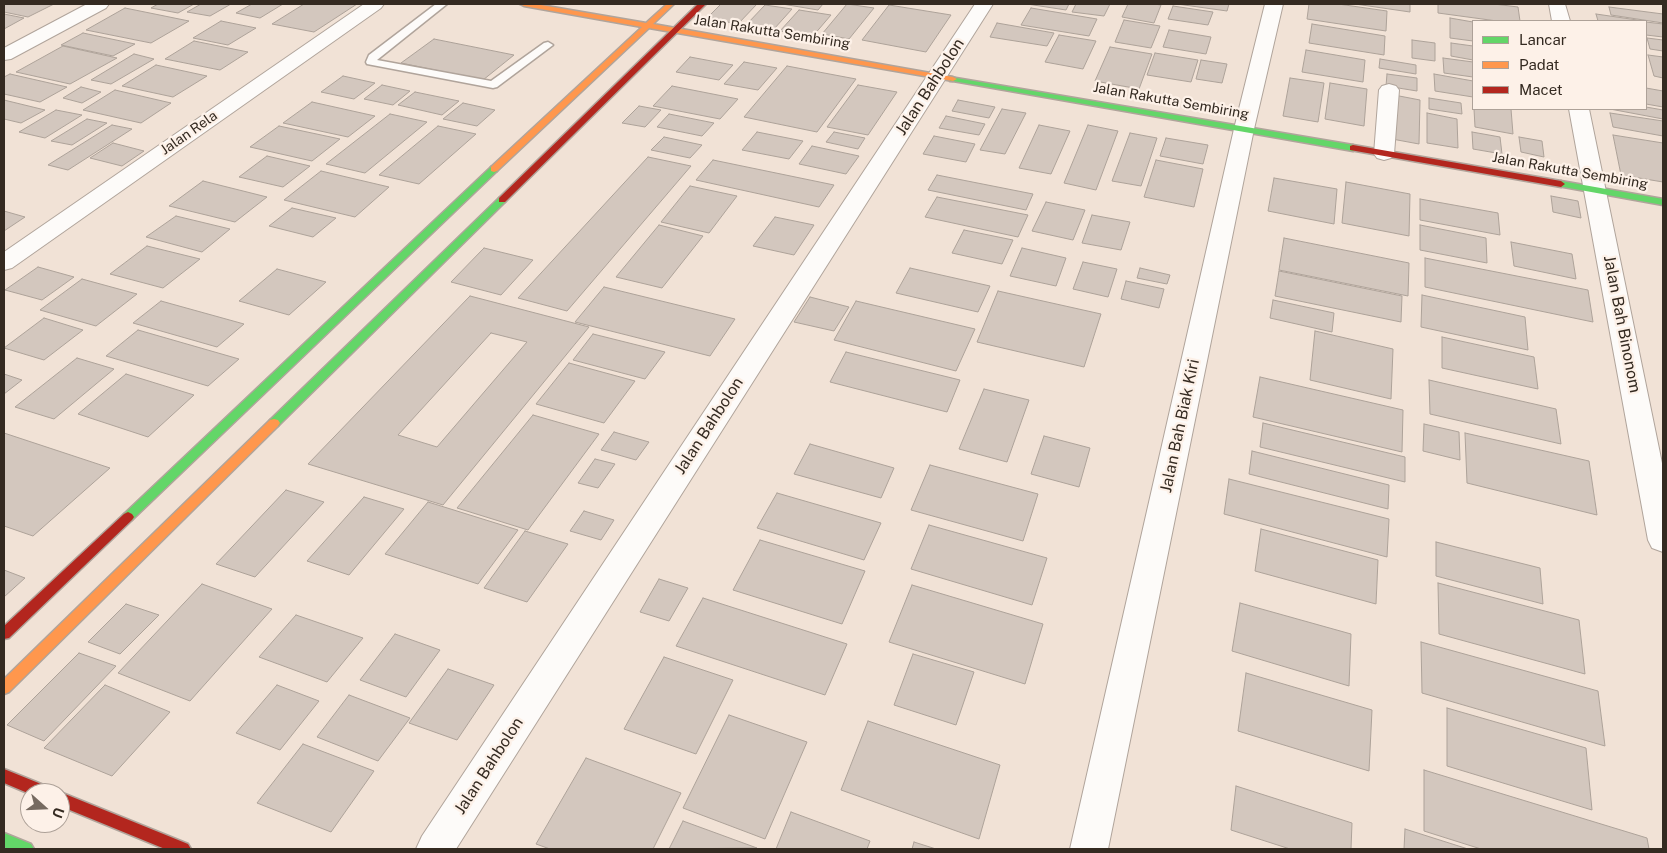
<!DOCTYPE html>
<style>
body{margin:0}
#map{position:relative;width:1667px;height:853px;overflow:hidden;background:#f1e2d6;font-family:"Public Sans",sans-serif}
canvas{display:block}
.frame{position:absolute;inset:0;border:5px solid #342a21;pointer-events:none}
.legend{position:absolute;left:1472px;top:20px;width:175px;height:90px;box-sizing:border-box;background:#fdf1e8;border:1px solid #ada198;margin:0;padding:6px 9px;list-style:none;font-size:15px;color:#342a21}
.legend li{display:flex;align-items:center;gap:10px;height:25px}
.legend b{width:25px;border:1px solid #ada198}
.north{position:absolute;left:20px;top:783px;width:50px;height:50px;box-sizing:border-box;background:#fdf1e8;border:1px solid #ada198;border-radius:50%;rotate:110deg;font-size:14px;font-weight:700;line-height:20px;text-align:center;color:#342a21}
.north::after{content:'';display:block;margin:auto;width:18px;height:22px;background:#766a60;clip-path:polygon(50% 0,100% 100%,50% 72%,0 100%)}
</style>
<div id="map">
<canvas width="1667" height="853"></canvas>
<div class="frame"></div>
<ul class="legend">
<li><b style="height:6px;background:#63d668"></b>Lancar</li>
<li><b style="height:6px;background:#ff974d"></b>Padat</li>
<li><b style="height:6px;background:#b3261e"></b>Macet</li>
</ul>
<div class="north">U</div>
</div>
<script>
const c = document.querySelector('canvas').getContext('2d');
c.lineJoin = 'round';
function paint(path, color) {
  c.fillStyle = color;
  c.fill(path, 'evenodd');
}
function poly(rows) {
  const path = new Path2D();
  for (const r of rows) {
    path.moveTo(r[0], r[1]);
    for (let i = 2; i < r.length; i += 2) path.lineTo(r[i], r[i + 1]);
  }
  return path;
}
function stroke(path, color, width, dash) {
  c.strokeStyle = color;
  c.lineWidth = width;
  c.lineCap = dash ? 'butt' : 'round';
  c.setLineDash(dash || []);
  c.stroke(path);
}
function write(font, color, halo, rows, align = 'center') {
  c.font = font + ' "Public Sans",sans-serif';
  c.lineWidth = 4.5;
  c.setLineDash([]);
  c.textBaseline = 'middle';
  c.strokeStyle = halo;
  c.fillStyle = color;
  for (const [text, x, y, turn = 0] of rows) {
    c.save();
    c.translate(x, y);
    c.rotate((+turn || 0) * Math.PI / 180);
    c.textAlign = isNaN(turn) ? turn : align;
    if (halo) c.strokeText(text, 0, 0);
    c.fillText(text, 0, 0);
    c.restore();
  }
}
const building = poly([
 [4,4,54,4,28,17,4,12,4,4],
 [158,4,194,4,178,13,151,8,158,4],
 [201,4,231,4,210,16,187,12,201,4],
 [252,4,283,4,260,18,236,13,252,4],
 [304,4,357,4,314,32,272,24,304,4],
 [721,4,757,4,738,24,707,18,721,4],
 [782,4,823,4,818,10,782,4],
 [847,4,874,8,849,39,822,34,847,4],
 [1027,4,1069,4,1066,10,1027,4],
 [1076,4,1110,4,1104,16,1072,12,1076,4],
 [1128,4,1154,4,1161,5,1154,23,1122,17,1128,4],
 [1177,4,1229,4,1227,11,1177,4],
 [1309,4,1338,4,1387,11,1386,31,1307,19,1309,4],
 [1355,4,1410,4,1410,12,1355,4],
 [1438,4,1494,4,1518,7,1520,21,1497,21,1438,13,1438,4],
 [765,5,792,9,774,29,747,24,765,5],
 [889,5,951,15,926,52,862,40,889,5],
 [1173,6,1213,12,1208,25,1168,19,1173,6],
 [1609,7,1663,14,1663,23,1611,15,1609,7],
 [125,8,189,21,151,43,86,30,125,8],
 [1031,8,1097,19,1089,36,1021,25,1031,8],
 [799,10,831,15,813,36,780,31,799,10],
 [4,14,24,18,4,29,4,14],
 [1596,14,1644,21,1598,21,1596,14],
 [1450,18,1473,22,1473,41,1450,38,1450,18],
 [1124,20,1160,26,1151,48,1115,42,1124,20],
 [221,21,256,28,228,45,193,38,221,21],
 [1646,22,1663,24,1663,37,1646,35,1646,22],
 [997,23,1054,33,1047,46,990,37,997,23],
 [1312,24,1385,36,1384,55,1309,43,1312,24],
 [1169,30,1211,37,1206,54,1163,47,1169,30],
 [83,33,135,44,113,56,61,45,83,33],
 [1059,35,1096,41,1083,69,1045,62,1059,35],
 [1647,38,1663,40,1663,51,1650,49,1647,38],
 [434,39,514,55,483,80,401,63,434,39],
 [1412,40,1435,43,1435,61,1412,58,1412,40],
 [194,41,248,52,220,70,165,59,194,41],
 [1451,43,1473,46,1473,60,1451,56,1451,43],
 [63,46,117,58,70,84,16,72,63,46],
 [1110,47,1152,54,1139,89,1095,81,1110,47],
 [1306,50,1365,60,1363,82,1302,72,1306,50],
 [1155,53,1198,60,1191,82,1147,75,1155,53],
 [134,54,154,59,111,84,91,80,134,54],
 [1648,55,1663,57,1663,78,1654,76,1648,55],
 [690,57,733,65,719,80,676,72,690,57],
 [1443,58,1473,62,1473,77,1444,73,1443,58],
 [1380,59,1416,65,1416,74,1379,68,1380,59],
 [1201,60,1227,64,1222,83,1196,79,1201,60],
 [744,62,777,68,758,90,724,84,744,62],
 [156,65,207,76,173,97,122,86,156,65],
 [787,66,856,79,817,132,744,117,787,66],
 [10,74,67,87,40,102,4,94,4,77,10,74],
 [1387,74,1417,78,1417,91,1386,86,1387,74],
 [1434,74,1473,81,1473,97,1435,91,1434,74],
 [343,76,375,83,354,99,321,92,343,76],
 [1290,78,1324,83,1318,122,1283,116,1290,78],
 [1330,83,1367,89,1364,126,1325,119,1330,83],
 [382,85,410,91,393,105,364,99,382,85],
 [858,85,897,92,868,135,827,127,858,85],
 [672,86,738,99,720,119,653,106,672,86],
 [81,87,101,92,82,103,63,98,81,87],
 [1646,88,1663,91,1663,107,1646,104,1646,88],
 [115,90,171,103,141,123,83,110,115,90],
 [415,92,459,101,442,115,398,105,415,92],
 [1394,95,1420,100,1419,144,1392,139,1394,95],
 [1429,98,1461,103,1462,114,1429,109,1429,98],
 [4,100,45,110,21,123,4,119,4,100],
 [958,100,995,107,989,118,952,111,958,100],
 [312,102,375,116,348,137,283,123,312,102],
 [463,103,495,110,477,126,443,119,463,103],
 [639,106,661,110,645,127,622,123,639,106],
 [1646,107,1663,110,1663,119,1610,109,1646,107],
 [1002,109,1026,113,1005,154,980,150,1002,109],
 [1474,109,1511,109,1513,134,1475,127,1474,109],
 [56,110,82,115,45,138,19,132,56,110],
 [1427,113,1457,119,1458,148,1427,143,1427,113],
 [1610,113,1663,121,1663,136,1613,127,1610,113],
 [390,114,427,122,365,173,326,164,390,114],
 [669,114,714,123,702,136,657,127,669,114],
 [946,116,985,124,979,135,939,128,946,116],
 [87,119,107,123,72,145,51,141,87,119],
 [112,125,132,129,68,170,48,165,112,125],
 [1039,125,1070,131,1051,174,1019,168,1039,125],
 [1088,125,1118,131,1096,190,1064,183,1088,125],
 [279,126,340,139,312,161,250,147,279,126],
 [438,126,476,134,419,184,379,175,438,126],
 [757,132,803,141,789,159,742,150,757,132],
 [834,132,865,138,858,149,826,142,834,132],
 [1472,132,1500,137,1502,154,1473,149,1472,132],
 [1130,133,1157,138,1141,186,1112,181,1130,133],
 [1613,135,1663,143,1663,182,1621,175,1613,135],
 [934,136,975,144,966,162,923,154,934,136],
 [664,137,702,145,690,158,651,150,664,137],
 [1519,137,1542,141,1544,157,1521,152,1519,137],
 [1166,138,1208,145,1203,164,1160,156,1166,138],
 [113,143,144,151,122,166,90,158,113,143],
 [812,146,859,156,846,174,799,164,812,146],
 [267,156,310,166,283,187,239,177,267,156],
 [648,157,691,166,567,311,518,298,648,157],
 [713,160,834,185,819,207,696,180,713,160],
 [1156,160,1203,169,1194,207,1144,197,1156,160],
 [321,171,389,187,355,217,284,200,321,171],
 [937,175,1033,194,1026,210,928,190,937,175],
 [1274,178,1337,189,1334,224,1268,211,1274,178],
 [203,181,267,197,235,222,169,206,203,181],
 [1346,182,1410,194,1409,236,1342,223,1346,182],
 [690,186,737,196,709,233,661,222,690,186],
 [1551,196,1578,201,1581,218,1553,212,1551,196],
 [937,197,1028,215,1018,237,925,217,937,197],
 [1420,199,1498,213,1500,235,1420,220,1420,199],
 [1046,202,1085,210,1073,240,1032,231,1046,202],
 [292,208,336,218,313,237,269,226,292,208],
 [4,211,25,217,4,231,4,211],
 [1092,215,1130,222,1121,250,1082,243,1092,215],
 [176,216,230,229,202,252,146,237,176,216],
 [775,217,814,225,794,255,753,246,775,217],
 [659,225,703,236,662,288,616,277,659,225],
 [1420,225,1486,238,1487,263,1420,250,1420,225],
 [964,230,1013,240,1002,264,952,253,964,230],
 [1284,238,1409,263,1408,296,1279,270,1284,238],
 [1511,242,1572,254,1576,279,1514,266,1511,242],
 [147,246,200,259,163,288,110,274,147,246],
 [484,248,533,260,501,295,451,282,484,248],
 [1022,248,1066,258,1056,286,1010,276,1022,248],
 [1425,258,1588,290,1593,322,1425,287,1425,258],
 [1083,262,1117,269,1108,297,1073,289,1083,262],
 [38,267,74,277,42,300,5,290,38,267],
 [910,268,990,286,978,312,896,293,910,268],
 [1140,268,1170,275,1167,284,1137,278,1140,268],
 [277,269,326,282,289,315,239,301,277,269],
 [1279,271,1402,296,1401,322,1275,296,1279,271],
 [82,279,137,294,96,326,40,310,82,279],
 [1126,281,1164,289,1159,308,1121,299,1126,281],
 [604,287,735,319,710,356,575,322,604,287],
 [998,291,1101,314,1084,367,977,342,998,291],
 [1422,295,1525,317,1528,350,1421,327,1422,295],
 [470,296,589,327,443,505,308,464,470,296],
 [491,333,527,342,437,447,398,435,491,333],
 [810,297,849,307,834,331,794,322,810,297],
 [1273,300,1334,313,1332,332,1270,318,1273,300],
 [161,301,244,324,217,347,133,323,161,301],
 [856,301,975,329,956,371,834,340,856,301],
 [44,318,83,330,44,360,4,348,44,318],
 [138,330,239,359,208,386,106,356,138,330],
 [1315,331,1393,349,1391,399,1310,380,1315,331],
 [593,334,665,352,645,379,573,360,593,334],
 [1442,337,1534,357,1538,389,1442,368,1442,337],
 [846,352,960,380,947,412,830,382,846,352],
 [77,358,114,369,54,419,15,407,77,358],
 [569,363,635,381,604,423,536,404,569,363],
 [4,374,22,380,4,394,4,374],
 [126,374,194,395,148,437,78,414,126,374],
 [1260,377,1403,410,1402,452,1253,417,1260,377],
 [1429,380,1556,409,1561,444,1430,414,1429,380],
 [984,389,1029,400,1007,462,959,449,984,389],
 [533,415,599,434,528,530,457,508,533,415],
 [1263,423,1405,457,1405,482,1260,447,1263,423],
 [1424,424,1459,432,1460,460,1423,451,1424,424],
 [614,432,649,442,636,460,601,450,614,432],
 [4,433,110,468,33,536,4,526,4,433],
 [1465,433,1589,461,1597,515,1467,483,1465,433],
 [1044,436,1090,448,1079,487,1031,474,1044,436],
 [810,444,894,468,881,498,794,474,810,444],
 [1252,451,1389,485,1388,509,1249,474,1252,451],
 [595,459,615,464,598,488,578,483,595,459],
 [930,465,1038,494,1023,541,911,510,930,465],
 [1229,479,1389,519,1387,557,1224,514,1229,479],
 [286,490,324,502,255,577,216,564,286,490],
 [777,493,881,523,864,560,757,528,777,493],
 [364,497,404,509,349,575,307,561,364,497],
 [428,502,518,530,478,584,385,554,428,502],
 [584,511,614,520,601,540,570,531,584,511],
 [929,525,1047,558,1032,605,911,569,929,525],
 [1261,529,1378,560,1376,604,1255,571,1261,529],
 [525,531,568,544,527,602,484,588,525,531],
 [760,540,865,571,842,624,733,590,760,540],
 [1436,542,1540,568,1543,604,1436,576,1436,542],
 [4,570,25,578,4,597,4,570],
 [659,579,688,588,669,621,640,612,659,579],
 [1438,583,1579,620,1585,674,1439,634,1438,583],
 [202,584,272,609,190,701,118,673,202,584],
 [912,585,1043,624,1025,684,889,642,912,585],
 [703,598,847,644,825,695,676,646,703,598],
 [1240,603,1351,634,1349,686,1232,651,1240,603],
 [126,604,159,615,120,654,88,642,126,604],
 [296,615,363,638,327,682,259,657,296,615],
 [395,634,440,650,406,697,360,680,395,634],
 [1421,642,1598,691,1605,746,1422,693,1421,642],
 [79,653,116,666,44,741,7,725,79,653],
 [913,654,974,672,956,725,894,705,913,654],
 [664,657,733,680,696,754,624,729,664,657],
 [448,669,494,685,457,740,409,723,448,669],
 [1246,673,1372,710,1369,771,1238,731,1246,673],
 [105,685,170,712,112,776,44,748,105,685],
 [277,685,319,701,280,750,236,733,277,685],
 [349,695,410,718,378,761,317,737,349,695],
 [1447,708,1586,748,1592,810,1447,766,1447,708],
 [729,715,807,742,765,839,683,808,729,715],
 [868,721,1000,765,979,839,841,790,868,721],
 [303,744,374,771,331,832,257,803,303,744],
 [586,758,681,793,653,849,550,849,536,844,586,758],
 [1424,770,1647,838,1649,849,1481,849,1424,831,1424,770],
 [1236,786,1352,823,1351,849,1290,849,1231,830,1236,786],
 [791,812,870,841,867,849,776,849,791,812],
 [683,821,757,848,669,849,683,821],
 [1405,829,1468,849,1404,849,1405,829],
 [914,842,936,849,912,849,914,842]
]);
paint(building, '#d3c7be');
stroke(building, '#ada299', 1);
const lane = poly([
 [436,4,447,4,377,60,491,81,544,43,548,42,553,45,497,87,493,88,367,64,366,62,369,55,436,4]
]);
const street = poly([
 [87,4,109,4,106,8,11,59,4,60,4,48,87,4],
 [364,4,384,4,381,8,12,268,4,270,4,252,364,4],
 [975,4,993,4,456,849,416,849,422,836,975,4],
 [1265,4,1283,4,1254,129,1108,849,1070,849,1234,129,1265,4],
 [1549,4,1565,4,1570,21,1552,21,1549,4],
 [1389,84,1396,86,1399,90,1394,154,1391,158,1384,160,1377,158,1374,154,1379,90,1382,86,1389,84],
 [1569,109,1589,109,1663,468,1663,552,1652,548,1648,540,1569,109]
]);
const fast = poly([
 [950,77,1353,145,1357,148,1353,151,953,81,950,81,950,77],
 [494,166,497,167,497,171,132,520,124,520,122,517,124,514,491,167,494,166],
 [1561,181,1663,199,1663,205,1558,186,1557,184,1561,181],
 [502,197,505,198,505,202,278,426,270,426,268,423,270,420,499,198,502,197],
 [4,833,31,844,34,849,8,849,4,847,4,833]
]);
const slow = poly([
 [520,4,535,4,646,23,667,4,674,4,653,24,953,77,957,79,953,81,649,28,497,171,494,172,491,171,491,167,642,27,524,6,520,4],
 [274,419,278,420,280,423,278,426,9,692,4,694,4,679,270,420,274,419]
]);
const jam = poly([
 [698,4,706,4,505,202,499,202,499,198,698,4],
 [1353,145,1561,181,1565,184,1561,187,1350,150,1350,146,1353,145],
 [128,512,132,514,134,517,132,520,9,638,4,639,4,626,124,514,128,512],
 [4,769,51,788,53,793,30,794,4,783,4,769],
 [60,792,188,844,191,849,165,849,60,806,60,793,57,793,60,792]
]);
stroke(lane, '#b0a49b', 3);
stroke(street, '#b0a49b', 2);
stroke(fast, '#b0a49b', 3);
stroke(slow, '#b0a49b', 3);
stroke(jam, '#b0a49b', 3);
paint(lane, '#fdfbf9');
paint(street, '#fdfbf9');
paint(fast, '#63d668');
paint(slow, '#ff974d');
paint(jam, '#b3261e');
write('14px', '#342a21', '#fdf1e8', [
 ["Jalan Rakutta Sembiring",772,32,9],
 ["Jalan Rakutta Sembiring",1171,101,10],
 ["Jalan Rela",189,133,-35],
 ["Jalan Rakutta Sembiring",1570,171,10]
]);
write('16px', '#342a21', '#fdf1e8', [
 ["Jalan Bahbolon",930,87,-57],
 ["Jalan Bah Binonom",1622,324,79],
 ["Jalan Bahbolon",709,426,-57],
 ["Jalan Bah Biak Kiri",1180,426,-78],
 ["Jalan Bahbolon",489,766,-57]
]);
</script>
